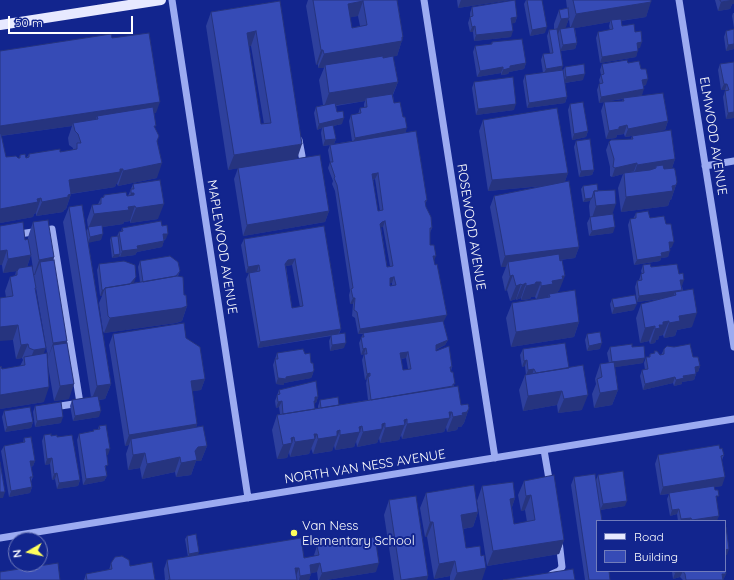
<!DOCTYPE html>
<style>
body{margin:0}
#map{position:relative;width:734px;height:580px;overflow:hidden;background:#12258e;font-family:Quicksand,sans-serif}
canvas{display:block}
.legend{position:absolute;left:596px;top:520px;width:130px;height:52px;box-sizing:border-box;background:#12258e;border:1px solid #717cbb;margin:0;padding:5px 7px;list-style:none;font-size:12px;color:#fff}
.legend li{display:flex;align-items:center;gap:8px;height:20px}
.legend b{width:20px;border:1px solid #717cbb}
.north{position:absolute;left:8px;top:532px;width:40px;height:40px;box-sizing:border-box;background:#12258e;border:1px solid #717cbb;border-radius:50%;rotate:261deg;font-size:11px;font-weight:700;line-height:16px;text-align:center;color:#fff}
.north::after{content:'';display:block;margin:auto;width:14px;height:18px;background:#fffe5d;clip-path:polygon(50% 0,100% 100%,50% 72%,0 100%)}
.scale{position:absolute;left:8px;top:16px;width:125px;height:18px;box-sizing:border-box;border:2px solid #fff;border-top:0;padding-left:5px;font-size:12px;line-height:14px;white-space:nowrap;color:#fff;-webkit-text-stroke:3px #12258e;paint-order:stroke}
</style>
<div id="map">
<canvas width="734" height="580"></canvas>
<ul class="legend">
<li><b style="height:5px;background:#e7e9ff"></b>Road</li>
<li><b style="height:11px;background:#364bb6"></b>Building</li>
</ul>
<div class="north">N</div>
<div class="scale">50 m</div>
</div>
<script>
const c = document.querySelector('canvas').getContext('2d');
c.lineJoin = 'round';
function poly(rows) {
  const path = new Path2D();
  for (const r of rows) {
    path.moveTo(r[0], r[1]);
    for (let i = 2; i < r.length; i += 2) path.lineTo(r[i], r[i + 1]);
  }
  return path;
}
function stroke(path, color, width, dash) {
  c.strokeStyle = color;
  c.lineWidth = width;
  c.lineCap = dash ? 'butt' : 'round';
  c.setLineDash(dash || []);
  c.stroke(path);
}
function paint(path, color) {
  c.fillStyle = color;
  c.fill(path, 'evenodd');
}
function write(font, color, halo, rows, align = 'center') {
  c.font = font + ' Quicksand,sans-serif';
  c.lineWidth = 4;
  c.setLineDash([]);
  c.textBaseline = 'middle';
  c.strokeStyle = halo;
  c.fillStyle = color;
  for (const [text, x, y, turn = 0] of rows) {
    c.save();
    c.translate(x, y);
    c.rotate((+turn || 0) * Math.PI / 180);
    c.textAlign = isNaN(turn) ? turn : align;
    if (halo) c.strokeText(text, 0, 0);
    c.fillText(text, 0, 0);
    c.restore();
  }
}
stroke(poly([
 [172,0,248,498],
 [424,0,495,458],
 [679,0,734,347],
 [299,140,302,156],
 [705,166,734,161],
 [0,237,52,229,80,403,54,407],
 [544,450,550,485],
 [0,538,734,419],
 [552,574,559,571,562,567,559,541]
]), '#9cabf1', 7);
stroke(poly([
 [0,25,161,0]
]), '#e7e9ff', 10);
paint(poly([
 [308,0,397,0,403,37,397,56,393,56,398,82,393,95,394,103,406,132,427,200,425,205,426,207,432,228,430,233,430,245,434,261,444,321,443,321,448,340,445,345,436,350,436,351,452,367,451,371,454,386,461,405,469,408,464,423,461,427,458,427,457,430,447,432,446,427,444,432,402,439,401,435,399,440,380,443,379,438,377,443,357,447,356,441,354,447,335,450,334,445,332,451,313,454,311,448,309,454,290,457,289,452,287,458,277,459,272,430,277,415,280,414,279,407,276,408,275,401,279,390,318,397,316,403,315,403,314,404,315,409,318,408,318,406,320,400,339,405,368,400,366,383,367,379,365,380,362,360,364,354,361,355,359,343,363,334,358,334,355,318,352,316,353,304,350,304,349,295,350,291,335,191,332,184,333,181,328,168,330,162,328,150,330,145,323,146,321,133,322,128,317,130,314,113,316,107,323,105,319,80,324,68,318,68,318,64,316,65,306,6],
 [358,16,360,26,352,28,350,17],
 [365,101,364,104,364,108,360,108,358,114,351,115,349,121,352,141,334,144,336,139,333,126,342,124,337,112,336,106],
 [375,179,380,211,378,211,373,180],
 [381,227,383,227,390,266,387,267],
 [390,283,392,283,392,286,390,286],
 [406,358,408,369,403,370,401,359],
 [457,0,510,0,458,8],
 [526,0,542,0,545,33,530,36,524,4],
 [566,0,651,0,646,17,621,21,622,26,635,32,640,48,638,48,636,57,600,63,596,38,598,32,610,30,609,26,610,22,575,28,577,43,575,49,561,51,562,70,563,70,565,67,583,80,565,83,567,97,565,103,527,108,523,81,525,75,543,73,541,60,543,54,550,53,547,36,549,30,554,29,554,24,559,10,567,8],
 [569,19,570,28,565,28],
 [715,0,734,0,730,9,718,11],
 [280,1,297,158,329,211,325,222,243,236,234,179,238,168,228,170,206,26,211,12],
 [249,46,251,46,264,124,261,124],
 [472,7,517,17,515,23,512,23,511,37,474,41,473,32,470,32,468,23,470,17,470,13],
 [733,13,734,13,734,28,732,16],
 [734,29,734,49,726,51,724,37,726,31],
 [112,38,156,113,154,113,155,128,157,141,157,178,118,186,117,184,116,184,115,187,71,194,66,209,64,210,63,212,36,216,36,213,34,214,33,217,0,223,0,51],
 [72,126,68,138,69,145,73,148,73,150,60,152,29,154,27,157,26,158,20,155,19,158,18,158,6,157,1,136],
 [492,42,526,63,524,69,509,72,508,74,501,75,501,73,477,77,473,52,475,46,491,44],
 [734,62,734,118,726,119,723,97,725,91,726,91,725,90,721,90,718,70,720,64],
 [628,63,641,69,646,85,643,86,642,95,668,121,665,130,643,134,675,159,672,168,664,169,676,185,671,200,670,200,668,206,621,212,618,188,623,174,612,177,610,176,610,167,606,150,609,142,631,139,632,136,625,137,624,134,617,135,616,138,606,139,601,111,604,102,599,103,597,90,599,84,600,84,599,80,601,75,600,70,602,64],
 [623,99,622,101,604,102,609,101],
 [474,82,514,110,476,115,472,88],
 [570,104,588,131,586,137,572,140,568,110],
 [483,120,568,173,565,181,579,247,575,258,560,260,559,291,558,291,558,293,579,322,574,337,511,347,506,318,512,303,536,299,535,297,531,297,530,299,521,300,521,298,516,300,516,299,510,301,507,290,505,291,502,277,506,267,501,267,490,207,494,196,543,186,488,191,479,131],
 [576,141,594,170,592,175,579,177,574,147],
 [133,184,158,219,130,223,130,221,124,222,123,224,102,227,101,240,88,242,111,384,105,399,99,400,99,417,73,421,70,406,72,400,91,397,63,222,69,207,86,232,88,228,87,220,92,205,98,204,101,198,103,198,104,195,128,196],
 [583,186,598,191,613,214,613,233,589,236,587,223,590,217,589,206,590,201,583,202,581,189],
 [636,213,666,224,672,247,670,248,668,257,661,258,660,261,634,265,628,225,630,219,633,219],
 [33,222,54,257,53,260,67,343,69,399,54,401,47,360,48,358,36,288,35,292,43,354,44,402,0,409,0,367,2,369,20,366,23,360,22,358,16,359,5,291,10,277,15,276,16,271,3,273,2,265,0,226,25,240,28,239,28,237],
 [31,255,33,269,27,267],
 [162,226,166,239,164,240,162,247,137,252,135,255,120,257,119,256,119,257,112,258,110,240,111,237,117,236,119,232,121,232,122,228],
 [324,226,341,329,339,334,344,348,330,351,329,341,331,336,258,348,246,279,249,273,257,271,246,273,241,245,244,239],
 [292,265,300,307,292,308,286,266],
 [140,261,180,271,178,276,187,306,182,321,176,323,104,333,103,331,99,303,102,296,100,296,97,270,99,264,134,283,140,282,138,267],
 [643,265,679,274,692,327,677,330,675,336,664,338,663,335,659,336,658,340,656,340,655,343,650,344,649,341,640,343,636,318,641,304,661,299,637,302,635,287,637,281,639,280,641,274,642,274,641,271],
 [612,299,634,310,612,314,610,304],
 [113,334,186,338,205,379,201,390,192,391,197,424,196,428,207,446,201,461,196,461,191,475,176,477,175,472,142,479,140,468,128,470,126,454,129,445,125,446,109,345],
 [587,334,600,349,587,351,585,340],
 [610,347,632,347,643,363,615,367,618,390,612,405,594,408,592,394,596,384,595,379,600,364,609,363,607,353],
 [523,349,569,368,582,410,558,413,557,405,523,411,519,390,525,375,526,375,525,366,522,367,520,355],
 [664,349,693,357,700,366,698,372,696,372,696,374,694,380,682,382,682,384,674,386,673,383,643,390,640,376,642,370,645,370,644,363,646,357,649,357,650,354,654,353,654,351,660,355,661,355],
 [277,353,305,354,311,363,314,370,312,376,311,378,284,383,284,385,276,384,273,365],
 [35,406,61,423,35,427,33,412],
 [4,411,33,422,31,428,5,432,2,417],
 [99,426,108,455,106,455,106,470,107,476,104,481,83,485,77,440,79,434,93,431,93,430,98,429],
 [44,435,57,437,80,480,78,486,57,489,55,479,52,480,50,464,45,465,42,441],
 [24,438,35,461,33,466,31,467,33,477,31,482,32,487,30,493,9,497,1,451,4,446,23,443],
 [720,449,724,455,722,460,722,486,714,487,717,501,717,521,678,521,677,514,670,516,667,499,669,494,660,495,655,464,658,455],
 [598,475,625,506,600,510,610,580,585,580,571,485,574,477,596,480],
 [524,481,564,540,559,554,487,566,477,501,482,486,515,498,512,507,514,524,527,522,525,510,521,511,518,495],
 [426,493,478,512,473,527,463,529,466,548,482,580,450,580,450,576,434,579,427,537,425,537,420,508],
 [389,500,428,576,427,580,394,580,384,515],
 [187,536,198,555,304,558,315,556,314,555,317,546,376,572,326,580,318,580,317,572,311,573,309,580,165,580,164,569,167,560,188,557,185,539],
 [111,563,130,566,155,580,84,580,86,574,109,570],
 [673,571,725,571,726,574,723,580,683,580,680,577,673,579,672,572]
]), '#2e409d');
paint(poly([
 [461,0,510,0,458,8],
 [731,0,734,0,734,4,732,4,730,9,718,11,721,2],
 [363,1,358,16,342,19,348,4],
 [651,2,646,17,612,22,611,20,610,22,570,29,576,14],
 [517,17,515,23,509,24,511,18],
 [569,18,564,33,560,29,558,34,555,34,561,19],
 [475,26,473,32,470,32,472,27],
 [547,27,545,33,530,36,532,30],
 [256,31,251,46,241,48,247,33],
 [513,31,511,37,474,41,476,35],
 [403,37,397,56,325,67,325,65,324,68,318,68,324,54],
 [642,42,640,48,635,49,637,43],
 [577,43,575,49,560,51,563,45],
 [734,44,734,49,726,51,728,45],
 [321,50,323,50,318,64,316,65],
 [638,51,636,57,600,63,602,57],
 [526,63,524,69,509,72,508,74,501,75,503,70,510,66],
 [563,66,561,72,543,75,546,69],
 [503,67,501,73,477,77,480,71],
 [585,74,583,80,564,83,566,77],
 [648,79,646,85,640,86,642,80],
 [398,82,392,96,366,98,365,101,324,107,329,93],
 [724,84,727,84,725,90,721,90],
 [644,89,642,95,599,103,601,97],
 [567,97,565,103,527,108,529,103],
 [160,102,156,113,96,122,98,119,97,116,95,122,73,123,72,126,0,136,0,126],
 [516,104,514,110,476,115,478,109],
 [734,112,734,118,726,119,728,113],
 [344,118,342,124,323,128,323,127,322,128,317,130,319,124],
 [668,121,665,130,625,137,628,129],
 [627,125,624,134,617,135,616,138,606,139,609,131,619,127],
 [407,128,405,134,353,143,355,138],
 [588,131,586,137,572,140,574,134],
 [336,139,334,144,323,146,325,140],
 [302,144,297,159,228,170,234,155],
 [675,159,672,168,656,170,656,166,654,171,634,174,637,165],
 [162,163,157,178,118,186,123,171],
 [637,163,634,171,612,177,615,168],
 [123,169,117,184,116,184,115,187,63,195,69,180],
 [594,170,592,175,579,177,581,171],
 [378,173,375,179,370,180,372,174],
 [568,173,564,184,488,191,492,180],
 [676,185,671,200,670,200,668,206,621,212,626,197],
 [131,193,134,193,129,207,135,206,130,221,124,222,123,224,88,229,94,214,126,208],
 [71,194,66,209,64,210,63,212,36,216,42,202],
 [41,198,36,213,34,214,33,217,0,223,0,209],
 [592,198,590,201,583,202,585,199],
 [164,204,158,219,130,223,136,208],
 [616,204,611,218,591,221,596,206],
 [329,211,325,222,243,236,247,225],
 [385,221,383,227,379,228,380,224,382,222],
 [615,227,613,233,589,236,592,231],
 [103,234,101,240,88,243,90,237],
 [163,234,168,234,166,239,161,240],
 [164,241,162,247,137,252,135,255,120,257,122,251,137,246],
 [669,242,674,242,672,247,667,248],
 [579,247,575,258,508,266,508,262,506,267,501,267,505,256],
 [7,250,2,265,0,265,0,251],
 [670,251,668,257,661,258,660,261,634,265,637,260,661,253],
 [120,254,119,257,112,258,114,255],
 [31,255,26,270,3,273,8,259],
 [433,256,436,256,434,261],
 [54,257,49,272,40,262,35,275,34,275,39,260],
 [295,259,292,265,286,266,285,264,288,260],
 [259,265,257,271,246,273,248,267],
 [513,275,507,290,505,291,510,276],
 [562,276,565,276,559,291,558,291,557,294,549,294,548,299,536,301,541,286],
 [136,277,134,283,106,295],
 [394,277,392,283,388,283,390,278],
 [680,280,684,280,682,286,678,286],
 [536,282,541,282,535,297,531,297,530,299,521,300,526,286],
 [526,283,521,298,516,300,522,285],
 [521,284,516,299,510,301,516,286],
 [102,290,104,290,102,296,100,296],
 [682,290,676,295,675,292,673,297,637,302,639,296],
 [353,298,355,298,353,304,350,304],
 [637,304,634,310,612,314,614,308],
 [187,306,182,321,176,323,104,333,110,318],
 [697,313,692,327,677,330,675,336,664,338,669,323,679,316],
 [447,315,444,321,358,334,360,329],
 [669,321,663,335,659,336,658,340,656,340,655,343,650,344,655,329,663,322],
 [579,322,574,337,511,347,516,332],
 [18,325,13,340,0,341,0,327],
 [655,326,649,341,640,343,645,328],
 [341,329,338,334,258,348,260,342],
 [448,340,445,345,433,351,436,345],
 [67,341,62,355,53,345,48,358,53,343],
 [346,343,344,348,330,351,332,345],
 [602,343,600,349,587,351,589,346],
 [28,344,22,358,16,359,21,345],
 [46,348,40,363,28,365,34,350],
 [366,348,364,354,361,355,363,349],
 [408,352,406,358,398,359,400,353],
 [645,358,643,363,610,368,612,362],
 [527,360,525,366,522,367,524,361],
 [700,366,698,372,693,373,695,367],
 [534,369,532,375,526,376,528,370],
 [314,370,312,376,311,378,284,383,284,385,276,384,278,378],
 [370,373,368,378,368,377,367,379,365,380,367,374],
 [696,374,694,380,682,382,682,384,674,386,676,380,683,376],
 [675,377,673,383,643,390,645,384],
 [205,379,201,390,187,392,191,381],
 [74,384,69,399,54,401,60,386],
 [111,384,105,399,91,401,97,386],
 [49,387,44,402,0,409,0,395],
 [618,390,612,405,594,408,600,393],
 [562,391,557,405,523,411,528,396],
 [588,395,582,410,558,413,564,399],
 [315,397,318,397,316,403,315,403,313,406,312,407],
 [282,401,279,407,276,408,278,402],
 [469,408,464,423,461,427,458,427,457,430,447,432,453,417,462,413],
 [101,411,99,417,73,421,75,416],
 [449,412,452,412,444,432,402,439,407,424],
 [63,417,61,423,35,427,37,421],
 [407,419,399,440,380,443,385,428,404,420],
 [33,422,31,428,5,432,7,427],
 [385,423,377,443,357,447,363,432,382,424],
 [197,424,193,435,131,439,129,445,125,446,129,435],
 [362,426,354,447,335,450,340,435,359,427],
 [340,430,332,451,313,454,318,439,337,431],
 [314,434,317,434,309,454,290,457,295,442],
 [294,437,287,458,277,459,283,445,291,438],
 [207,446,201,461,196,461,191,475,176,477,181,463,195,451,198,447],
 [106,449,110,449,108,455,104,455],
 [145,453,140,468,128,470,133,455],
 [180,457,175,472,142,479,147,464],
 [52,458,50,464,45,465,47,459],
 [30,461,35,461,33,466,28,467],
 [57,473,55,479,52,480,54,474],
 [107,476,104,481,83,485,86,479],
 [725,477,722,486,660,495,663,487],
 [80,480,78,486,57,489,59,483],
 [32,487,30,493,9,497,11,491],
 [0,492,5,492,3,498,0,498],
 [531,495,525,510,521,511,526,496],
 [515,498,510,513,510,499],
 [627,501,625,506,600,510,603,504],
 [679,509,677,514,670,516,672,510],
 [478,512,473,527,456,530,461,515],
 [719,516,717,521,691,521,692,520],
 [691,518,690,521,680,521,681,519],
 [430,522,433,522,427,537,425,537],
 [564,540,559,554,487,566,493,551],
 [729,549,727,555,725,555,725,550],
 [199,552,198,555,188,557,189,554],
 [455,561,450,576,434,579,439,564],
 [320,563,317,572,307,574,310,565],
 [379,563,376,572,326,580,319,580,322,573],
 [295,568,299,568,296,576],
 [486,568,482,580,454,580,457,573],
 [683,571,680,577,673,579,675,573],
 [311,574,309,580,299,580,300,576],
 [722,574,726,574,723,580],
 [428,576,427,580,403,580]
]), '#26347f');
const building = poly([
 [313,0,397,0,403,37,402,37,402,41,324,54,323,50,321,50,313,0],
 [363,1,367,25,352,28,348,4,363,1],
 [515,0,517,17,511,18,513,31,476,35,475,26,472,27,470,17,473,16,472,7,515,0],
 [527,0,542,0,547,27,532,30,527,0],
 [573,0,651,0,651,2,576,14,573,0],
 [720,0,734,0,721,2,720,0],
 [280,1,302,144,234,155,211,12,280,1],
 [256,31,271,123,261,124,247,33,256,31],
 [568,8,569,18,561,19,559,10,568,8],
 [621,19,622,26,634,24,635,32,641,31,642,42,637,43,638,51,602,57,598,32,613,29,611,20,621,19],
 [574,27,577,43,563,45,560,29,574,27],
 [557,29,563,66,546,69,543,54,553,53,549,30,557,29],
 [734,29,734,44,728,45,726,31,734,29],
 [149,33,160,102,0,126,0,51,111,34,112,38,149,33],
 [522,39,526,63,510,66,510,68,503,70,503,67,480,71,475,46,492,44,492,42,522,39],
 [383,56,383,58,393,56,398,82,329,93,325,65,383,56],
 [627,60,628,63,639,61,641,69,646,69,648,79,642,80,644,89,601,97,599,84,603,83,601,75,604,74,602,64,627,60],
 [734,62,734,112,728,113,725,91,729,90,727,84,724,84,720,64,734,62],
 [584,64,585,74,566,77,565,67,584,64],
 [563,70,567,97,529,103,525,75,563,70],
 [513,77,516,104,478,109,474,82,513,77],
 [663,93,668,121,628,129,627,125,619,127,619,129,609,131,604,102,624,101,623,98,663,93],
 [392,94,394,103,400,102,403,117,405,117,407,128,355,138,351,115,361,113,360,108,367,107,366,98,392,94],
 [583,102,588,131,574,134,570,104,583,102],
 [335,103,337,112,343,111,344,118,319,124,316,107,335,103],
 [153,107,156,126,154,126,159,136,157,141,162,163,123,171,123,169,120,169,120,172,69,180,71,194,68,195,68,197,42,202,41,198,37,199,38,202,0,209,0,133,1,134,6,157,16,156,18,158,20,158,20,155,25,154,26,158,29,157,29,154,60,149,60,152,77,149,77,143,81,143,78,134,75,131,73,123,98,119,97,116,153,107],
 [557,108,568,173,492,180,483,120,557,108],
 [333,125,336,139,325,140,323,127,333,125],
 [671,130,675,159,637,165,637,163,615,168,613,167,614,159,609,142,611,140,633,139,632,136,671,130],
 [416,131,427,200,425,201,426,207,431,217,432,228,430,228,430,245,434,245,436,256,433,256,435,265,437,264,447,315,360,329,357,312,354,310,355,298,353,298,351,289,353,288,337,185,334,178,335,177,330,162,333,162,330,145,416,131],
 [378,173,383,210,378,211,372,174,378,173],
 [385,221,393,266,387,267,380,224,382,222,385,221],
 [394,277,396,285,390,286,390,278,394,277],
 [590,139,594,170,581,171,576,141,590,139],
 [320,155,329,211,247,225,238,168,320,155],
 [663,165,664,169,674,168,675,170,677,182,676,185,672,186,673,191,626,197,624,173,650,170,656,168,656,166,663,165],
 [160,180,164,204,136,208,135,206,128,207,129,210,94,214,92,205,101,204,101,198,104,197,104,195,126,192,127,196,134,195,134,193,131,193,131,189,134,189,133,184,160,180],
 [569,181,579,247,505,256,494,196,569,181],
 [597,184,598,191,594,191,592,198,585,199,583,186,597,184],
 [615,190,616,204,596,206,594,191,615,190],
 [82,205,111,384,97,386,69,207,82,205],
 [648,211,650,218,664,216,666,224,671,224,674,242,669,242,670,251,661,253,662,256,637,260,630,219,636,218,636,213,648,211],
 [613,214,615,227,592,231,590,217,613,214],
 [48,220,54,257,39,260,33,222,48,220],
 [161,221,162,226,167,225,168,234,163,234,164,241,137,246,138,249,122,251,119,232,123,231,122,228,161,221],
 [23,222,25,240,28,239,31,255,8,259,7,250,0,251,0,226,23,222],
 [102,225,103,234,90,237,88,227,102,225],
 [324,226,341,329,260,342,249,273,260,271,259,265,248,267,244,239,324,226],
 [295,259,303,306,292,308,285,264,288,260,295,259],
 [118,236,120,254,114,255,111,237,118,236],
 [559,254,560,261,562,260,565,276,562,276,563,279,552,281,553,284,541,286,541,282,536,282,535,284,526,286,526,283,522,285,521,284,516,286,513,275,510,276,508,262,559,254],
 [170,256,178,262,180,271,176,276,143,282,140,261,170,256],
 [54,260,67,341,53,343,40,262,54,260],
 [124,261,135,265,136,277,130,284,105,288,104,290,102,290,99,264,124,261],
 [650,264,651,267,677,264,679,274,683,273,684,280,680,280,682,290,639,296,637,281,642,280,641,274,644,273,643,265,650,264],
 [32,266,36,288,35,288,46,348,34,350,29,348,28,344,21,345,18,325,0,327,0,298,13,296,10,277,17,275,17,271,19,268,32,266],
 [177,276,183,277,184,295,186,295,187,306,182,308,110,318,108,316,105,288,177,276],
 [693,289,697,313,679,316,680,321,669,323,669,321,663,322,663,325,659,325,660,328,655,329,655,326,645,328,641,304,676,295,675,292,693,289],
 [575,290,579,322,516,332,512,303,550,297,549,294,575,290],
 [635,295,637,304,614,308,612,299,635,295],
 [443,321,448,340,436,345,436,351,449,346,452,367,450,367,451,372,453,372,455,384,453,384,453,386,371,400,368,377,370,376,370,373,367,374,364,354,367,354,366,348,363,349,361,337,364,337,363,333,443,321],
 [408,352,411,369,403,370,400,353,408,352],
 [184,323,186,338,200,347,205,379,191,381,197,424,129,435,113,334,184,323],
 [600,332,602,343,589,346,587,334,600,332],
 [345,333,346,343,332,345,331,335,345,333],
 [67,343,74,384,60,386,53,345,67,343],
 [565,343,569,368,536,373,534,369,528,370,527,360,524,361,523,349,565,343],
 [632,344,632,347,644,346,645,358,612,362,610,347,632,344],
 [690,344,693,357,698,357,700,366,695,367,696,374,683,376,684,378,676,380,675,377,645,384,642,370,648,369,646,357,650,357,650,354,655,353,654,351,657,351,660,355,664,354,664,349,667,346,674,347,690,344],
 [303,349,305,354,310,353,311,363,313,363,314,370,313,372,286,377,286,379,278,378,275,359,278,359,277,353,303,349],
 [47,353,49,387,0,395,0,367,1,366,2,369,25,365,24,357,47,353],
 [614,362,618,390,600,393,597,379,602,377,600,364,614,362],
 [583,365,588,395,564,399,562,391,528,396,525,375,583,365],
 [316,381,318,397,315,397,315,401,314,401,315,409,283,414,282,401,278,402,277,395,280,394,279,390,316,381],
 [458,386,461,405,468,404,469,408,467,412,462,413,463,415,453,417,452,412,449,412,450,418,407,424,407,419,404,420,405,425,385,428,385,423,382,424,382,429,363,432,362,426,359,427,360,432,340,435,340,430,337,431,337,436,318,439,317,434,314,434,315,439,295,442,294,437,291,438,292,443,283,445,277,415,458,386],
 [98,396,101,411,75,416,72,400,98,396],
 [338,397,339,405,321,408,320,400,338,397],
 [61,402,63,417,37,421,35,406,61,402],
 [30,407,33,422,7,427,4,411,30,407],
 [106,425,110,449,106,449,108,465,105,466,107,476,86,479,79,434,94,431,93,430,100,429,99,426,106,425],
 [203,426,207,446,198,447,195,451,197,460,181,463,180,457,147,464,145,453,133,455,131,439,203,426],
 [51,434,51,436,57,435,57,437,72,435,80,480,59,483,57,473,54,474,52,458,47,459,44,435,51,434],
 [31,437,35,461,30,461,33,477,30,477,32,487,11,491,4,446,25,442,24,438,31,437],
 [719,445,720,449,722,448,724,455,721,456,725,477,663,487,658,455,719,445],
 [0,462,5,492,0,492,0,462],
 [623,471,627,501,603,504,598,475,623,471],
 [595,474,602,521,597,521,597,571,609,571,610,580,589,580,574,477,595,474],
 [554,475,564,540,493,551,482,486,513,482,515,498,510,499,514,524,535,520,531,495,526,496,524,481,554,475],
 [474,485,478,512,461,515,466,548,480,546,481,556,484,555,486,568,457,573,455,561,439,564,433,522,430,522,426,493,474,485],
 [714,486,715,490,718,490,719,496,716,496,719,516,692,520,691,518,681,519,679,509,672,510,669,493,714,486],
 [416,496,428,576,401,580,389,500,416,496],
 [725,527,726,527,729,549,725,550,725,527],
 [196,534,199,552,189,554,187,536,196,534],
 [375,537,379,563,322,573,320,563,310,565,311,574,300,576,299,568,295,568,297,580,168,580,170,580,167,560,301,538,304,558,319,555,317,546,375,537],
 [122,556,129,560,130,566,152,562,155,580,87,580,86,574,112,569,111,563,115,557,122,556],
 [58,563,60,580,0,580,0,572,58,563],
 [725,564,726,574,722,574,723,580,686,580,685,574,683,571,675,573,675,571,725,571,725,564],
 [573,569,575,580,503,580,573,569]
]);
paint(building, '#364bb6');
stroke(building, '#26347f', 1);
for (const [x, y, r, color] of [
 [294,533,4,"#fffe5d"]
]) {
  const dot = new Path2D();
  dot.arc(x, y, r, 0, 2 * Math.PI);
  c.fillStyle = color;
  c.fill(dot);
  stroke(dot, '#12258e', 1.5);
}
write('13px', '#fff', '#12258e', [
 ["ELMWOOD AVENUE",713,136,81],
 ["ROSEWOOD AVENUE",471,227,81],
 ["MAPLEWOOD AVENUE",222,247,81],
 ["NORTH VAN NESS AVENUE",365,467,-9]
]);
write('13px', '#fff', '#12258e', [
 ["Van Ness",302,526],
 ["Elementary School",302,541]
], 'left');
</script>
